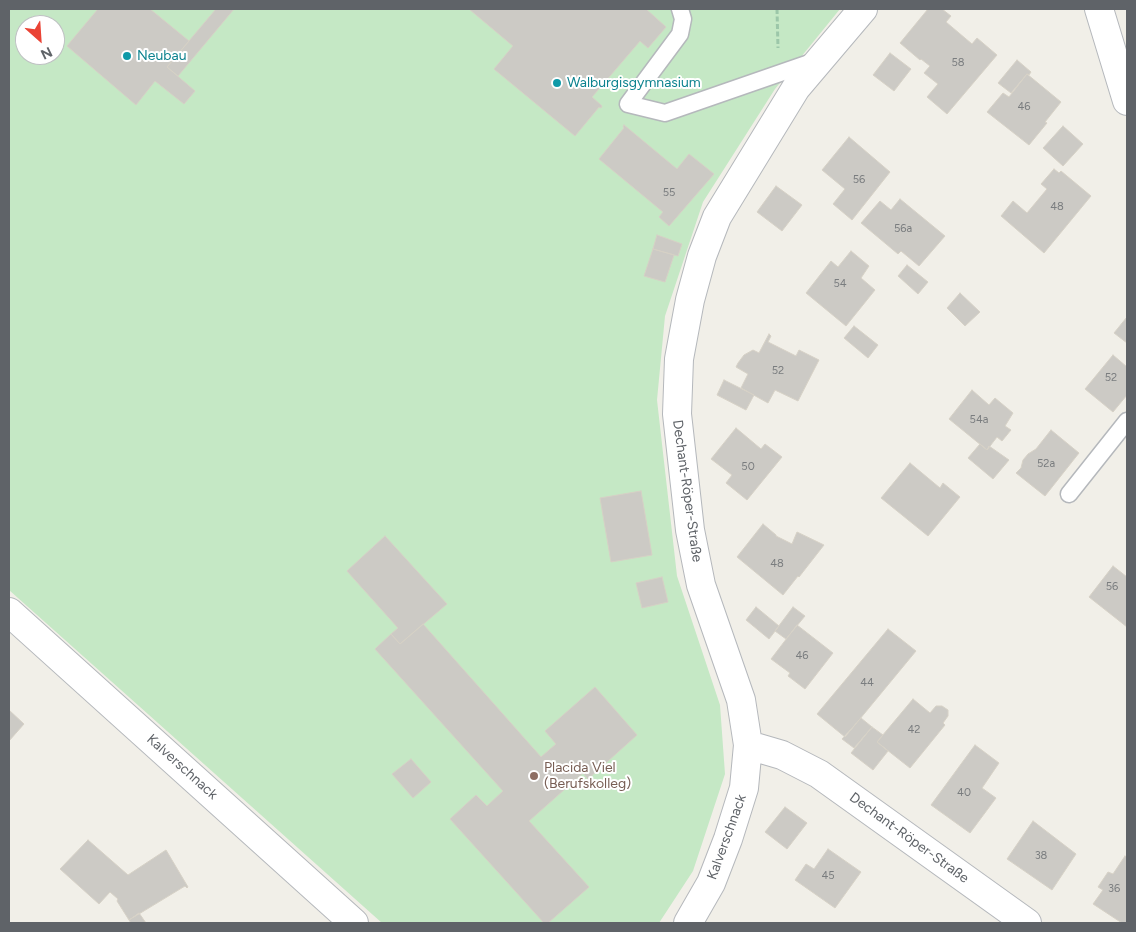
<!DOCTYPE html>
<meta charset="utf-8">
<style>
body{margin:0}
#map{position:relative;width:1136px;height:932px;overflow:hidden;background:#f1efe8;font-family:Figtree,sans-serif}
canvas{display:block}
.frame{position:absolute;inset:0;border:10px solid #5f6368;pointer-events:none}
.north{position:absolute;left:15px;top:15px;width:50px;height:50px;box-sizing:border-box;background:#fff;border:1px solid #bfc1c3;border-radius:50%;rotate:154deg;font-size:14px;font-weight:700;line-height:20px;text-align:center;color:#5f6368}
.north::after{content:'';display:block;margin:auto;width:18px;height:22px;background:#ea4335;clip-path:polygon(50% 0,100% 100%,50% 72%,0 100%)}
</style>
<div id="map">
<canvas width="1136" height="932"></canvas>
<div class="frame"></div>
<div class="north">N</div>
</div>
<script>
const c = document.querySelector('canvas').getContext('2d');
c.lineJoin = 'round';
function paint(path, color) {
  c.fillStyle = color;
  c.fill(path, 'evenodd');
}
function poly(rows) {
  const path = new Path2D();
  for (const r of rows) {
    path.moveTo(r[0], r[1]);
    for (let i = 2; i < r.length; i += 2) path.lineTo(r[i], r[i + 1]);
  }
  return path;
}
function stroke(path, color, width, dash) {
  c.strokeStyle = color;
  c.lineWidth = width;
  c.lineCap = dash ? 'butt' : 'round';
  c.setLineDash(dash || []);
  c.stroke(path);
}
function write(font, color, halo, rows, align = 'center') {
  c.font = font + ' Figtree,sans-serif';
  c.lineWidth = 4;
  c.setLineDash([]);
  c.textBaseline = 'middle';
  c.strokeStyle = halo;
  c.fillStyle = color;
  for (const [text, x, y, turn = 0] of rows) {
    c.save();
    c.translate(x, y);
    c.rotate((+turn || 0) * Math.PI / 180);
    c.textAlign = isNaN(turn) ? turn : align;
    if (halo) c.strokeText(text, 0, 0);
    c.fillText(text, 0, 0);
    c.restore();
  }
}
paint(poly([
 [9,9,840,9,775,89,703,202,665,316,657,400,677,576,720,705,725,774,693,871,659,923,382,923,9,590],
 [25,25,55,25,55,55,25,55]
]), '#c5e8c5');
const building = poly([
 [98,9,150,9,189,41,167,67,195,91,184,104,155,81,136,105,67,46,98,9],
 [216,9,234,9,178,76,167,67,216,9],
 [469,9,646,9,666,27,648,48,640,41,592,97,602,106,601,108,599,107,575,136,494,69,513,46,469,9],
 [928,9,942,9,951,16,946,22,972,44,977,38,997,55,947,114,927,97,938,84,924,73,930,66,921,59,920,60,900,43,928,9],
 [890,53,911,69,894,91,873,75,890,53],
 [1017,60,1031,72,1029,75,1027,74,1011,93,998,83,1017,60],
 [1027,74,1061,102,1045,122,1047,123,1029,145,987,112,1003,93,1009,97,1027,74],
 [624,125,677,169,689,154,714,174,669,226,659,217,663,212,599,159,624,128,623,127,624,125],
 [1063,126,1083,144,1063,166,1043,148,1063,126],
 [849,137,890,172,852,220,833,204,845,189,822,170,849,137],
 [1054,169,1059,173,1061,171,1091,196,1044,253,1001,216,1013,201,1027,213,1047,189,1041,184,1054,169],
 [776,186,802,205,782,231,757,212,776,186],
 [900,199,945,236,919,266,901,251,898,254,861,223,880,201,891,210,900,199],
 [657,235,682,244,678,256,653,249,657,235],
 [653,249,674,255,665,282,644,276,653,249],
 [851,251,869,266,861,278,875,290,846,326,806,293,831,261,838,267,851,251],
 [907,265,928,282,918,294,898,276,907,265],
 [960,293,980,312,965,326,947,308,960,293],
 [1127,317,1127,343,1114,333,1127,317],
 [854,326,878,345,868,358,844,338,854,326],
 [769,334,771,336,768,342,796,356,799,350,819,360,798,401,775,390,768,403,741,388,748,374,736,367,738,363,744,355,753,350,759,353,769,334],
 [1113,355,1127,367,1127,395,1113,412,1085,389,1113,355],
 [724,380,754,395,746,410,717,395,724,380],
 [972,390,989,405,995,398,1013,413,1005,426,1011,430,1002,441,997,437,987,450,949,419,972,390],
 [736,428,761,449,765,444,782,457,747,500,726,483,732,475,711,459,736,428],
 [1051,430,1079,453,1045,496,1016,473,1021,468,1023,460,1028,454,1036,449,1051,430],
 [980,444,987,450,989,446,1009,460,993,479,968,458,980,444],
 [910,463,940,488,943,483,960,497,928,536,881,498,910,463],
 [641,491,652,555,611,562,600,498,641,491],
 [763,524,776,535,776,536,792,544,797,532,824,545,799,577,798,576,783,595,737,557,763,524],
 [385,536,447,604,400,644,391,634,398,628,347,571,385,536],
 [1113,566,1127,577,1127,627,1089,597,1113,566],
 [662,577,668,602,642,608,636,583,662,577],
 [756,607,779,626,769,639,746,620,756,607],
 [793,607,805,616,786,639,775,631,793,607],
 [423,624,541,757,556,744,545,731,595,687,637,735,588,779,583,773,529,821,589,887,548,923,544,923,450,819,476,795,487,806,503,791,375,649,391,634,400,644,423,624],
 [797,625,833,653,805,689,788,676,790,673,771,659,797,625],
 [888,629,916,651,845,737,817,714,888,629],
 [913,699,930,713,936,706,942,706,948,710,948,716,943,723,945,725,910,768,877,742,913,699],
 [9,710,24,724,9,741,9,710],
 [861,718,872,727,854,748,842,739,861,718],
 [872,727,883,735,877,742,888,751,873,770,851,753,872,727],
 [975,745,999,763,982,788,996,798,970,833,931,805,975,745],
 [411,759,431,782,413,798,392,774,411,759],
 [785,807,807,823,787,849,765,832,785,807],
 [1033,821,1076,854,1052,890,1007,859,1033,821],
 [88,840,128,875,166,850,188,887,187,888,185,886,129,920,117,901,118,899,110,892,99,904,60,869,88,840],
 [828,849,861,872,835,908,795,880,806,864,814,869,828,849],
 [1125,856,1127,858,1127,923,1122,923,1093,904,1103,890,1098,887,1108,872,1113,874,1125,856],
 [139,913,146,923,131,923,129,920,139,913]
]);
paint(building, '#cccac5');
stroke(building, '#d6d1c6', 1);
const service = poly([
 [680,9,683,19,680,34,628,104,665,113,815,61],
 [1069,494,1127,421]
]);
const minor = poly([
 [863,9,796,88,717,217,702,256,690,300,679,359,677,414,690,530,701,585,741,700,748,745,782,755,819,774,1027,923],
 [1099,9,1127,101],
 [9,612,354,923],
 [688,923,711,883,728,839,744,788,748,745]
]);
stroke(service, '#b5b8bc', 19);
stroke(minor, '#b5b8bc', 30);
stroke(poly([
 [777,9,778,48]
]), '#9cc7a9', 3, [5, 2.5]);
stroke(service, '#fff', 16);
stroke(minor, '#fff', 28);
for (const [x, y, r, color] of [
 [127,56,5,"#0f9aa8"],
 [557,83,5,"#0f9aa8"],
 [534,776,5,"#8d6e63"]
]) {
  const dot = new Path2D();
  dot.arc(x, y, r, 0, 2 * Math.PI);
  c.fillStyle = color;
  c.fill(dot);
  stroke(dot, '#fff', 2);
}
write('11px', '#7a7d7f', null, [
 ["58",958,63],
 ["46",1024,107],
 ["56",859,180],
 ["55",669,193],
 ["48",1057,207],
 ["56a",903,229],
 ["54",840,284],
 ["52",778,371],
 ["52",1111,378],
 ["54a",979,420],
 ["52a",1046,464],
 ["50",748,467],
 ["48",777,564],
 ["56",1112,587],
 ["46",802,656],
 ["44",867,683],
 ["42",914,730],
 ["40",964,793],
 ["38",1041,856],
 ["45",828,876],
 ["36",1114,889]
]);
write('14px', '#0d838f', '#fff', [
 ["Neubau",137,56],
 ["Walburgisgymnasium",567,83]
], 'left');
write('14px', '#5f6368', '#fff', [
 ["Dechant-Röper-Straße",687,491,82],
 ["Kalverschnack",182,767,42],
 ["Kalverschnack",727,837,-70],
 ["Dechant-Röper-Straße",909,838,36]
]);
write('14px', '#785e54', '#fff', [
 ["Placida Viel",544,768],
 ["(Berufskolleg)",544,784]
], 'left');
</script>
